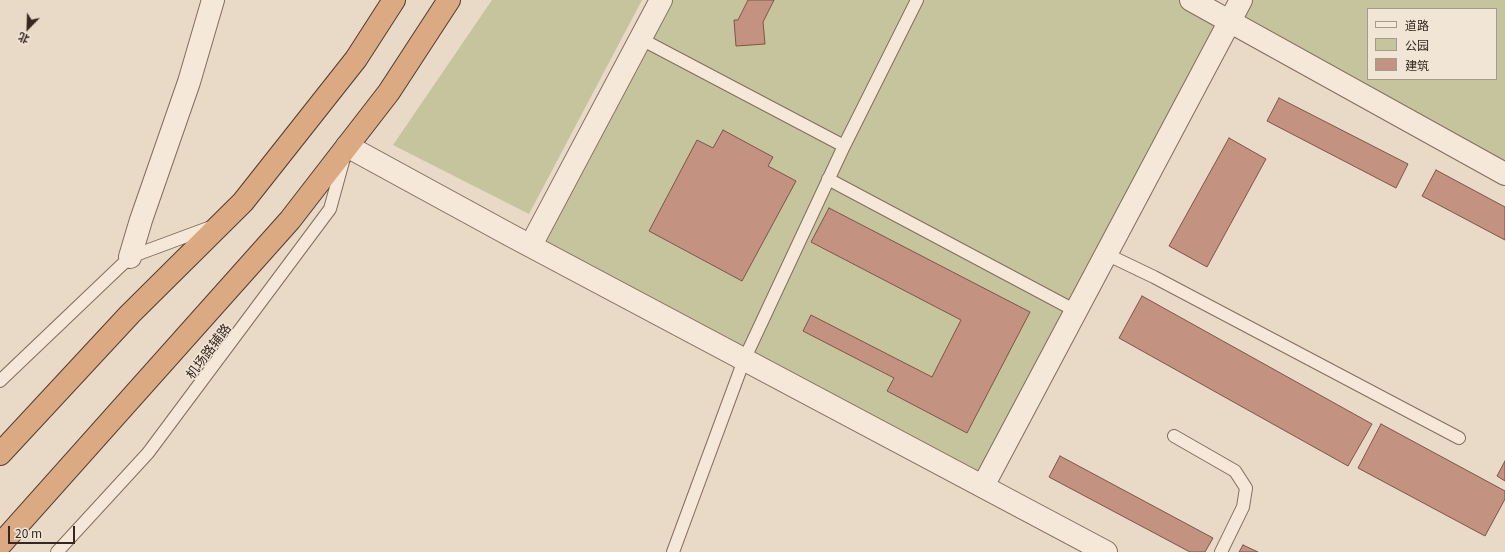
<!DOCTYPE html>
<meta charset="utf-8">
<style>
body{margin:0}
#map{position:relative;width:1505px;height:552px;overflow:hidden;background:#e9d9c7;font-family:Georgia,"Noto Sans SC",serif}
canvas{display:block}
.legend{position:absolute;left:1367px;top:8px;width:130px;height:72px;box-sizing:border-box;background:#f1e5d6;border:1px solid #a6998d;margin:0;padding:5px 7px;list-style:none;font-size:12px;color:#352720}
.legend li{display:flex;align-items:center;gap:8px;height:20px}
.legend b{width:20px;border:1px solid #a6998d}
.north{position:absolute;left:8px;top:8px;width:40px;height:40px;-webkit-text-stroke:3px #f1e5d6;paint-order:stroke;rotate:203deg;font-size:11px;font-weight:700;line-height:16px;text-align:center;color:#352720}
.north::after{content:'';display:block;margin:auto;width:14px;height:18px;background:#352720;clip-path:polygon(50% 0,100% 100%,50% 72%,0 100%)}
.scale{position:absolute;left:8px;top:526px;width:67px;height:18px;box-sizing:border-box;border:2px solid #352720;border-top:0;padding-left:5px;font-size:12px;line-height:14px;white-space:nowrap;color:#352720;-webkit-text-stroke:3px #f1e5d6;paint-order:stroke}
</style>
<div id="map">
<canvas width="1505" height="552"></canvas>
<ul class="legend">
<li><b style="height:5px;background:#f5e8d9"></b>道路</li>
<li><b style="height:11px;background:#c6c49c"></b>公园</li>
<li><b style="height:11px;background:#c39281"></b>建筑</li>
</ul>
<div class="north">北</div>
<div class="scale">20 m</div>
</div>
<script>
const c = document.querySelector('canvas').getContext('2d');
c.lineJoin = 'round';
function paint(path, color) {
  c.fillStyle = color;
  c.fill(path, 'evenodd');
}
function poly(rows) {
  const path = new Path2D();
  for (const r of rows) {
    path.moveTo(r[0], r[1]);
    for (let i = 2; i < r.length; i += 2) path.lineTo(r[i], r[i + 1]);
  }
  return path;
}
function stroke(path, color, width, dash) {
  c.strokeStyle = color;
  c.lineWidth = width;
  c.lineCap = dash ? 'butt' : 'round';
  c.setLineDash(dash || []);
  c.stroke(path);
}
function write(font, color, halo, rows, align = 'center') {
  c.font = font + ' Georgia,"Noto Sans SC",serif';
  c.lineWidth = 3;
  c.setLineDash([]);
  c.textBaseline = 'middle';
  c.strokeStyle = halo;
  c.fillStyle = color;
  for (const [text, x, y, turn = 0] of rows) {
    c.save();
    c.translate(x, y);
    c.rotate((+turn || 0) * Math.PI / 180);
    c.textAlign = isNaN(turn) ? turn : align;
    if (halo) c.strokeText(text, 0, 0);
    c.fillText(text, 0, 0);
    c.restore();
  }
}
paint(poly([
 [492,0,642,0,529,214,393,145],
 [661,0,1191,0,1230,21,1241,0,1505,0,1505,174,1231,21,983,486,531,245],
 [1368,9,1496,9,1496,79,1368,79]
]), '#c6c49c');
const building = poly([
 [748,0,774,0,763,22,765,44,736,46,734,20,738,20,748,0],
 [1279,98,1408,164,1396,188,1267,121,1279,98],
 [723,130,773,157,768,166,796,181,742,281,649,231,697,140,713,148,723,130],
 [1229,138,1266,159,1207,267,1169,246,1229,138],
 [1436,170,1505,207,1505,240,1422,196,1436,170],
 [829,208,1030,312,967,433,887,391,894,378,803,331,811,315,932,377,961,320,811,242,829,208],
 [1142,296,1372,424,1348,466,1119,338,1142,296],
 [1381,424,1505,491,1505,499,1485,536,1358,468,1381,424],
 [1060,456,1213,538,1205,552,1190,552,1049,477,1060,456],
 [1505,461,1505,481,1497,476,1505,461],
 [1243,545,1258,552,1239,552,1243,545]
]);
paint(building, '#c39281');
stroke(building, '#7f5447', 1);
const service = poly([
 [641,39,844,146],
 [828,179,1076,311],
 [1106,254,1154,277,1459,438],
 [0,381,130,257,211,227],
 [1174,436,1235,471,1246,488,1243,507,1221,552],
 [57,552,148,453,330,209,344,158],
 [673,552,744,360,844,146,917,0]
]);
const minor = poly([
 [1191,0,1505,174],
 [130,257,141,220,189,82,213,0]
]);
const tertiary = poly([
 [347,146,510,235,1106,552],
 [531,245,661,0],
 [983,486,1241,0]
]);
const trunk = poly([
 [0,454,130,314,243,202,356,59,394,0],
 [0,545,290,220,389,92,449,0]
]);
stroke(service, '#836c5e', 14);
stroke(minor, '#836c5e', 24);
stroke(tertiary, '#836c5e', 24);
stroke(trunk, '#513b32', 24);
stroke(service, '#f5e8d9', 12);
stroke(minor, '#f5e8d9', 22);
stroke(tertiary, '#f5e8d9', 22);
stroke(trunk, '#dbaa82', 22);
write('13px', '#352720', '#f1e5d6', [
 ["机场路辅路",208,351,-53]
]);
</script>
